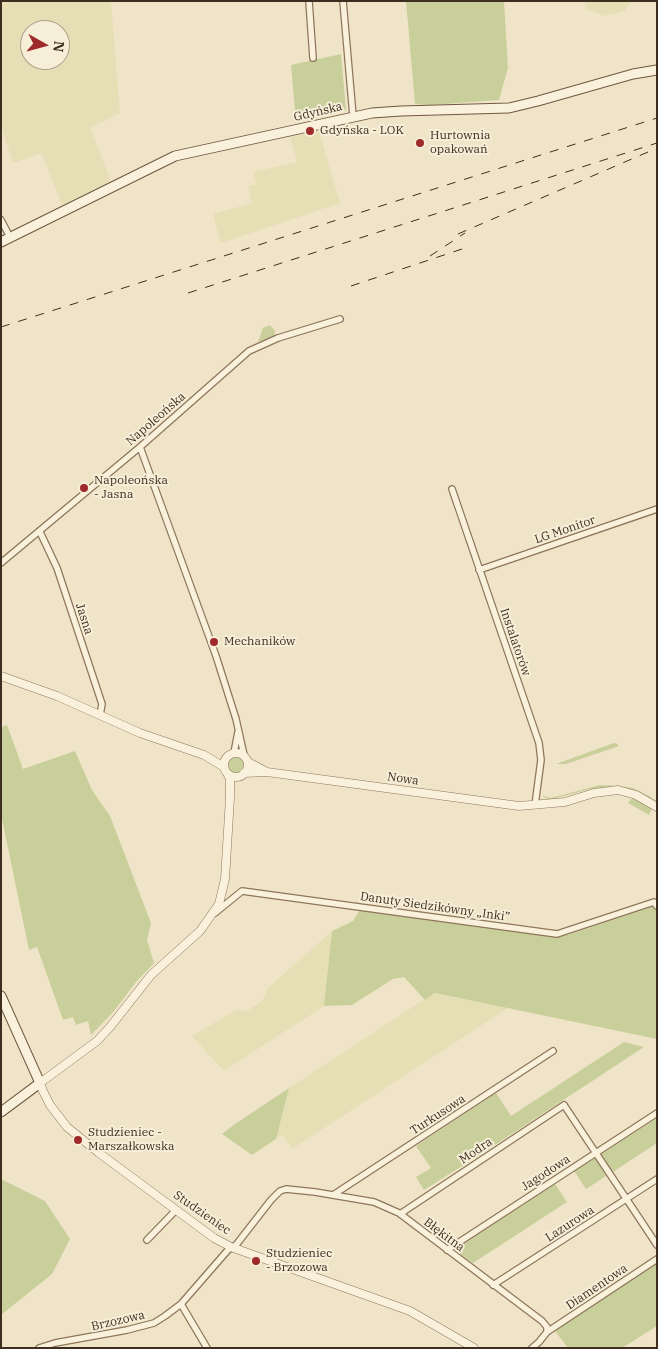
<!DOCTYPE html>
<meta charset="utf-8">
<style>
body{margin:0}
#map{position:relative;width:658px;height:1349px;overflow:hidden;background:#f0e4c8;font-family:"IBM Plex Serif",serif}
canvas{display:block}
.frame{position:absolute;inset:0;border:2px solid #3d2e20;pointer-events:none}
.north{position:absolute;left:20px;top:20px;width:50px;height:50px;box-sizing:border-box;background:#f7eed8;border:1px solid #ada18e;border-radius:50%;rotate:97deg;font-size:14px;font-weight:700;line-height:20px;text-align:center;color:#3d2e20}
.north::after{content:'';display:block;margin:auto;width:18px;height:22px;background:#9e2a2b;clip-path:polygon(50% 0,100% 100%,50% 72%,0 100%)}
</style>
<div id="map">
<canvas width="658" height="1349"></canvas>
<div class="frame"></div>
<div class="north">N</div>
</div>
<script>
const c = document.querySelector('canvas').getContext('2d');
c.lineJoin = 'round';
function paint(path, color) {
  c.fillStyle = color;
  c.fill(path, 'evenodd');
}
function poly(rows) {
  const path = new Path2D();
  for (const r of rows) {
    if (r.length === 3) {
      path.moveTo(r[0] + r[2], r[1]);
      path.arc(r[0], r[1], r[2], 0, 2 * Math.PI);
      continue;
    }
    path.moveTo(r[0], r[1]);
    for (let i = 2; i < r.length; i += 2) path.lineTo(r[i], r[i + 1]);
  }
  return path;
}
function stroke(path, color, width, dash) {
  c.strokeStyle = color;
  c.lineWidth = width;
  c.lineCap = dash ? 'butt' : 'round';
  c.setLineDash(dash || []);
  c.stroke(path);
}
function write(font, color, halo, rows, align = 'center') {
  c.font = font + ' "IBM Plex Serif",serif';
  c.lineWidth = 4;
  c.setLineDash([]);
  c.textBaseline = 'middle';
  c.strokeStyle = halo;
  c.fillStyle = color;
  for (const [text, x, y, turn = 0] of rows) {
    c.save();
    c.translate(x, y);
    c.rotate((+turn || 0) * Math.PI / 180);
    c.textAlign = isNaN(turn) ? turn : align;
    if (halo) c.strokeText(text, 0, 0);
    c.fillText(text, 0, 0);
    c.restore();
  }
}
paint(poly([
 [1,1,111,1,120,113,90,128,111,181,62,205,42,153,13,163,1,126],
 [30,30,60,30,60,60,30,60],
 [585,1,631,1,625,11,604,16,586,9],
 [319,131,340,203,221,243,213,214,252,203,248,186,256,184,253,172,297,162,290,137],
 [332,931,324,1006,224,1071,192,1036,236,1010,247,1011,262,1001,268,988],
 [434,993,508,1008,292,1149,283,1135,276,1139,289,1088]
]), '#e6deb5');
paint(poly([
 [406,1,504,1,508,68,499,100,430,105,415,104],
 [341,54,346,110,296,122,291,65],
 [270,325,275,331,274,337,258,342,263,328],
 [7,725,23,769,75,751,92,790,110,816,151,923,147,940,154,963,136,982,114,1011,91,1035,88,1021,76,1025,73,1017,63,1020,37,947,29,950,1,814,1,727],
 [614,743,616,743,619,746,566,764,556,764],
 [236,765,8],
 [600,785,620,786,633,788,649,796,657,801,657,804,620,788,590,789,553,799,547,799,542,795,551,798],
 [636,798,651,807,651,811,649,815,628,803,631,799],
 [657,905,657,1039,435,993,425,1000,404,977,393,979,352,1005,324,1006,332,931,353,921,361,908,489,922,568,935],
 [624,1042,644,1047,478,1156,424,1190,416,1177,431,1168,416,1146,496,1093,511,1116],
 [289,1088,276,1139,252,1155,222,1134,235,1124],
 [657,1117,657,1143,613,1172,601,1154],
 [595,1158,606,1176,586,1189,574,1171],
 [1,1179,45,1201,70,1239,52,1274,1,1315],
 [555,1184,567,1202,473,1263,454,1249],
 [657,1262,657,1326,622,1348,568,1348,555,1331]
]), '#c9cf9b');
const minor = poly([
 [309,1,313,58],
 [343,1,353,116],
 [1,220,10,237],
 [140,447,216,656,236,719,244,755],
 [452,489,539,743,541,760,535,805],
 [40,532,57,568,102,704,100,715],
 [1,563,140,447,249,351,278,338,340,319],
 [479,570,657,509],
 [234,753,238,732],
 [215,913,242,891,557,934,654,902,657,906],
 [333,1195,553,1051],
 [400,1214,564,1105,657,1245],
 [147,1240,176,1210],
 [447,1250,657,1113],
 [493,1285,657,1179],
 [181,1304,207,1348],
 [547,1332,657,1259],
 [39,1348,55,1343,127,1330,154,1323,165,1316,181,1304,228,1250,236,1245,271,1200,280,1191,286,1189,315,1192,374,1202,399,1213,542,1321,547,1327,547,1332,539,1342,532,1348]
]);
const tertiary = poly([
 [1,676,57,696,140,733,204,755,224,767],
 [236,765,12],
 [248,762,267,772],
 [227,773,230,779,230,798,225,879,219,904,200,931,151,975,110,1027,97,1041,40,1083,43,1091,50,1105,67,1127,99,1153,214,1238,231,1247,410,1311,474,1348],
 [244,773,267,772,519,806,565,802,594,793,618,790,636,795,657,807]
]);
const secondary = poly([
 [1,242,175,156,372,113,401,111,509,108,538,101,633,74,657,70],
 [1,996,40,1083,1,1112]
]);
stroke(minor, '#8d765c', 8);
stroke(tertiary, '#8d765c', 9);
stroke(secondary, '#6f573f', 11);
stroke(minor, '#faf1dc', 5.5);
stroke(tertiary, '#faf1dc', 8);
stroke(secondary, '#faf1dc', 9);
stroke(poly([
 [458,234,648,152],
 [430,256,465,233],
 [351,286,462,249],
 [188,293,657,143],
 [1,327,657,118]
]), '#3d2e20', 1, [9, 9]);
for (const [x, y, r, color] of [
 [310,131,5,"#9e2a2b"],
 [420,143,5,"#9e2a2b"],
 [84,488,5,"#9e2a2b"],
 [214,642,5,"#9e2a2b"],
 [78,1140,5,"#9e2a2b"],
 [256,1261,5,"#9e2a2b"]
]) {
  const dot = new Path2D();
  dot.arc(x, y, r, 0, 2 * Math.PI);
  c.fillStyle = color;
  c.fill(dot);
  stroke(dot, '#f7eed8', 2);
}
write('12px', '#3d2e20', '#f7eed8', [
 ["Gdyńska",318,112,-13],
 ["Napoleońska",156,419,-41],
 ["LG Monitor",565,530,-19],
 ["Jasna",84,619,72],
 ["Instalatorów",515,642,71],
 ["Nowa",403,779,8],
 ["Danuty Siedzikówny „Inki”",435,907,8],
 ["Turkusowa",438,1115,-33],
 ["Modra",476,1151,-34],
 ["Jagodowa",546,1173,-33],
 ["Studzieniec",202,1213,35],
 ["Lazurowa",570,1224,-33],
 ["Błękitna",444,1235,37],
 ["Diamentowa",597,1287,-34],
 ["Brzozowa",118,1321,-13]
]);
write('12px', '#3d2e20', '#f7eed8', [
 ["Gdyńska - LOK",320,131],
 ["Hurtownia",430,136],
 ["opakowań",430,150],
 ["Napoleońska",94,481],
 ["- Jasna",94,495],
 ["Mechaników",224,642],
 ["Studzieniec -",88,1133],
 ["Marszałkowska",88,1147],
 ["Studzieniec",266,1254],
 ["- Brzozowa",266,1268]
], 'left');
</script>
